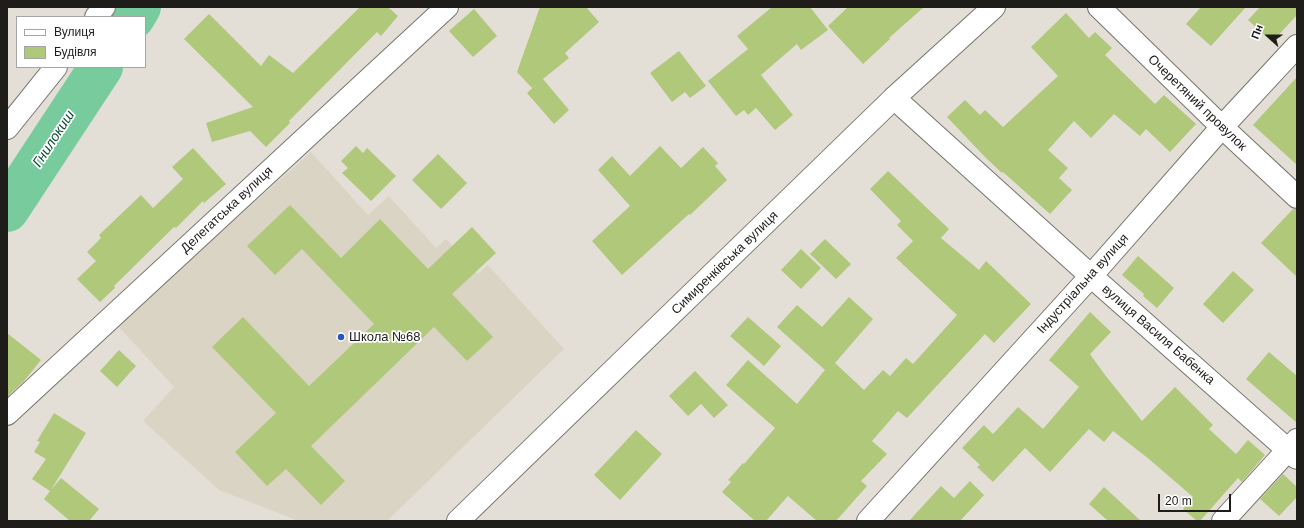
<!DOCTYPE html>
<meta charset="utf-8">
<style>
body{margin:0}
#map{position:relative;width:1304px;height:528px;overflow:hidden;background:#e3dfd7;font-family:Helvetica,sans-serif}
canvas{display:block}
.frame{position:absolute;inset:0;border:8px solid #1e1d1a;pointer-events:none}
.legend{position:absolute;left:16px;top:16px;width:130px;height:52px;box-sizing:border-box;background:#fff;border:1px solid #a5a5a3;margin:0;padding:5px 7px;list-style:none;font-size:12px;color:#1e1d1a}
.legend li{display:flex;align-items:center;gap:8px;height:20px}
.legend b{width:20px;border:1px solid #a5a5a3}
.north{position:absolute;left:1248px;top:16px;width:40px;height:40px;-webkit-text-stroke:3px #fff;paint-order:stroke;rotate:291deg;font-size:11px;font-weight:700;line-height:16px;text-align:center;color:#1e1d1a}
.north::after{content:'';display:block;margin:auto;width:14px;height:18px;background:#1e1d1a;clip-path:polygon(50% 0,100% 100%,50% 72%,0 100%)}
.scale{position:absolute;left:1158px;top:494px;width:73px;height:18px;box-sizing:border-box;border:2px solid #1e1d1a;border-top:0;padding-left:5px;font-size:12px;line-height:14px;white-space:nowrap;color:#1e1d1a;-webkit-text-stroke:3px #fff;paint-order:stroke}
</style>
<div id="map">
<canvas width="1304" height="528"></canvas>
<div class="frame"></div>
<ul class="legend">
<li><b style="height:5px;background:#fff"></b>Вулиця</li>
<li><b style="height:11px;background:#afc87a"></b>Будівля</li>
</ul>
<div class="north">Пн</div>
<div class="scale">20 m</div>
</div>
<script>
const c = document.querySelector('canvas').getContext('2d');
c.lineJoin = 'round';
function paint(path, color) {
  c.fillStyle = color;
  c.fill(path, 'evenodd');
}
function poly(rows) {
  const path = new Path2D();
  for (const r of rows) {
    path.moveTo(r[0], r[1]);
    for (let i = 2; i < r.length; i += 2) path.lineTo(r[i], r[i + 1]);
  }
  return path;
}
function stroke(path, color, width, dash) {
  c.strokeStyle = color;
  c.lineWidth = width;
  c.lineCap = dash ? 'butt' : 'round';
  c.setLineDash(dash || []);
  c.stroke(path);
}
function write(font, color, halo, rows, align = 'center') {
  c.font = font + ' Helvetica,sans-serif';
  c.lineWidth = 3.5;
  c.setLineDash([]);
  c.textBaseline = 'middle';
  c.strokeStyle = halo;
  c.fillStyle = color;
  for (const [text, x, y, turn = 0] of rows) {
    c.save();
    c.translate(x, y);
    c.rotate((+turn || 0) * Math.PI / 180);
    c.textAlign = isNaN(turn) ? turn : align;
    if (halo) c.strokeText(text, 0, 0);
    c.fillText(text, 0, 0);
    c.restore();
  }
}
paint(poly([
 [311,152,368,215,389,196,436,248,446,239,478,274,488,265,564,349,387,521,296,521,294,519,219,490,143,421,174,387,117,325]
]), '#dad4c5');
stroke(poly([
 [133,17,139,7],
 [7,210,101,67]
]), '#78cb9d', 44);
paint(poly([
 [360,7,388,7,398,16,381,36,377,32,289,121,290,123,266,147,250,131,212,142,206,123,253,107,184,39,209,14,261,66,269,55,293,73],
 [540,7,586,7,599,22,565,53,569,58,543,79,569,110,554,124,527,93,542,79,532,88,517,72],
 [772,7,810,7,828,30,801,50,797,44,761,75,793,115,775,130,756,108,748,115,744,110,736,116,708,81,748,49,737,36],
 [848,7,924,7,889,38,890,39,863,64,828,26],
 [1201,7,1246,7,1211,46,1186,24],
 [1260,7,1297,7,1297,15,1272,42,1248,20],
 [474,9,497,36,473,57,449,31],
 [1066,13,1089,38,1095,32,1112,48,1105,55,1155,104,1164,95,1196,124,1170,152,1146,129,1140,136,1114,114,1091,138,1074,121,1048,150,1068,168,1059,178,1072,190,1050,214,1003,172,1002,173,985,157,947,117,965,100,980,115,985,110,1003,127,1058,76,1031,47],
 [679,51,706,86,690,98,685,92,672,102,650,73],
 [1297,77,1297,165,1253,125],
 [356,146,363,153,367,148,396,176,371,201,342,173,348,168,341,161],
 [660,146,681,168,703,147,718,163,715,166,727,180,690,215,689,214,622,275,592,241,630,206,598,170,612,156,630,176],
 [193,148,226,184,204,203,203,201,176,228,174,227,114,286,115,288,100,302,77,279,96,261,87,252,101,238,99,235,141,195,153,208,183,179,172,167],
 [438,154,467,183,441,209,412,180],
 [888,171,949,229,941,238,979,270,986,261,1031,304,994,343,985,334,907,418,898,411,872,441,887,454,861,481,867,486,836,521,817,521,788,496,766,521,755,521,722,492,731,482,728,480,743,463,744,464,775,428,726,385,748,360,797,404,825,370,777,327,797,305,822,327,849,297,873,319,835,363,864,390,883,370,890,376,906,358,913,364,957,315,896,258,913,241,897,225,901,221,870,189],
 [290,205,341,258,380,219,428,269,472,227,496,253,452,294,493,337,467,361,434,327,311,446,345,481,321,505,286,469,267,486,235,452,276,413,212,347,243,317,309,386,374,324,302,249,275,275,247,246],
 [1293,209,1297,209,1297,277,1261,243],
 [825,239,851,264,836,279,810,254],
 [801,249,821,268,801,289,781,270],
 [1138,256,1174,288,1157,308,1143,296,1144,294,1122,275],
 [1233,271,1254,290,1223,323,1203,304],
 [1090,312,1111,332,1090,354,1105,375,1142,421,1175,387,1213,425,1209,429,1236,454,1248,440,1265,455,1242,482,1238,478,1200,521,1197,521,1183,509,1193,497,1149,459,1113,431,1104,442,1089,429,1050,472,1025,448,993,482,977,467,980,465,962,448,984,425,993,434,1018,407,1043,429,1079,387,1049,360],
 [748,317,781,346,764,366,730,336],
 [7,333,41,360,24,381,7,397],
 [119,350,136,366,117,387,100,371],
 [1269,352,1297,376,1297,423,1246,379],
 [695,371,728,405,714,418,701,404,688,416,669,396],
 [54,413,86,433,51,490,61,478,99,509,89,521,70,521,44,499,50,491,32,479,46,459,34,452,40,442,37,441],
 [636,430,662,454,620,500,594,475],
 [1283,474,1297,487,1297,497,1279,516,1260,499],
 [970,481,984,495,960,521,909,521,941,486,954,498],
 [1104,487,1141,521,1108,521,1089,504]
]), '#afc87a');
const street = poly([
 [1099,7,1222,127,1297,197],
 [96,17,104,7],
 [894,98,1091,276,1297,458],
 [7,128,56,67],
 [7,414,447,7],
 [868,521,1091,276,1222,127,1297,46],
 [1223,521,1297,440]
]);
const secondary = poly([
 [458,521,894,98,994,7]
]);
stroke(street, '#77746d', 24);
stroke(secondary, '#77746d', 24);
stroke(street, '#fff', 22);
stroke(secondary, '#fff', 22);
for (const [x, y, r, color] of [
 [341,337,4,"#2556c4"]
]) {
  const dot = new Path2D();
  dot.arc(x, y, r, 0, 2 * Math.PI);
  c.fillStyle = color;
  c.fill(dot);
  stroke(dot, '#fff', 1.5);
}
write('13px', '#1e1d1a', '#fff', [
 ["Очеретяний провулок",1197,103,44],
 ["Делегатська вулиця",227,210,-43],
 ["Симиренківська вулиця",725,263,-44],
 ["Індустріальна вулиця",1083,284,-48],
 ["вулиця Василя Бабенка",1158,335,41]
]);
write('13px', '#1e1d1a', '#fff', [
 ["Школа №68",349,337]
], 'left');
write('italic 14px', '#0c4e31', '#fff', [
 ["Гнилокиш",54,139,-57]
]);
</script>
